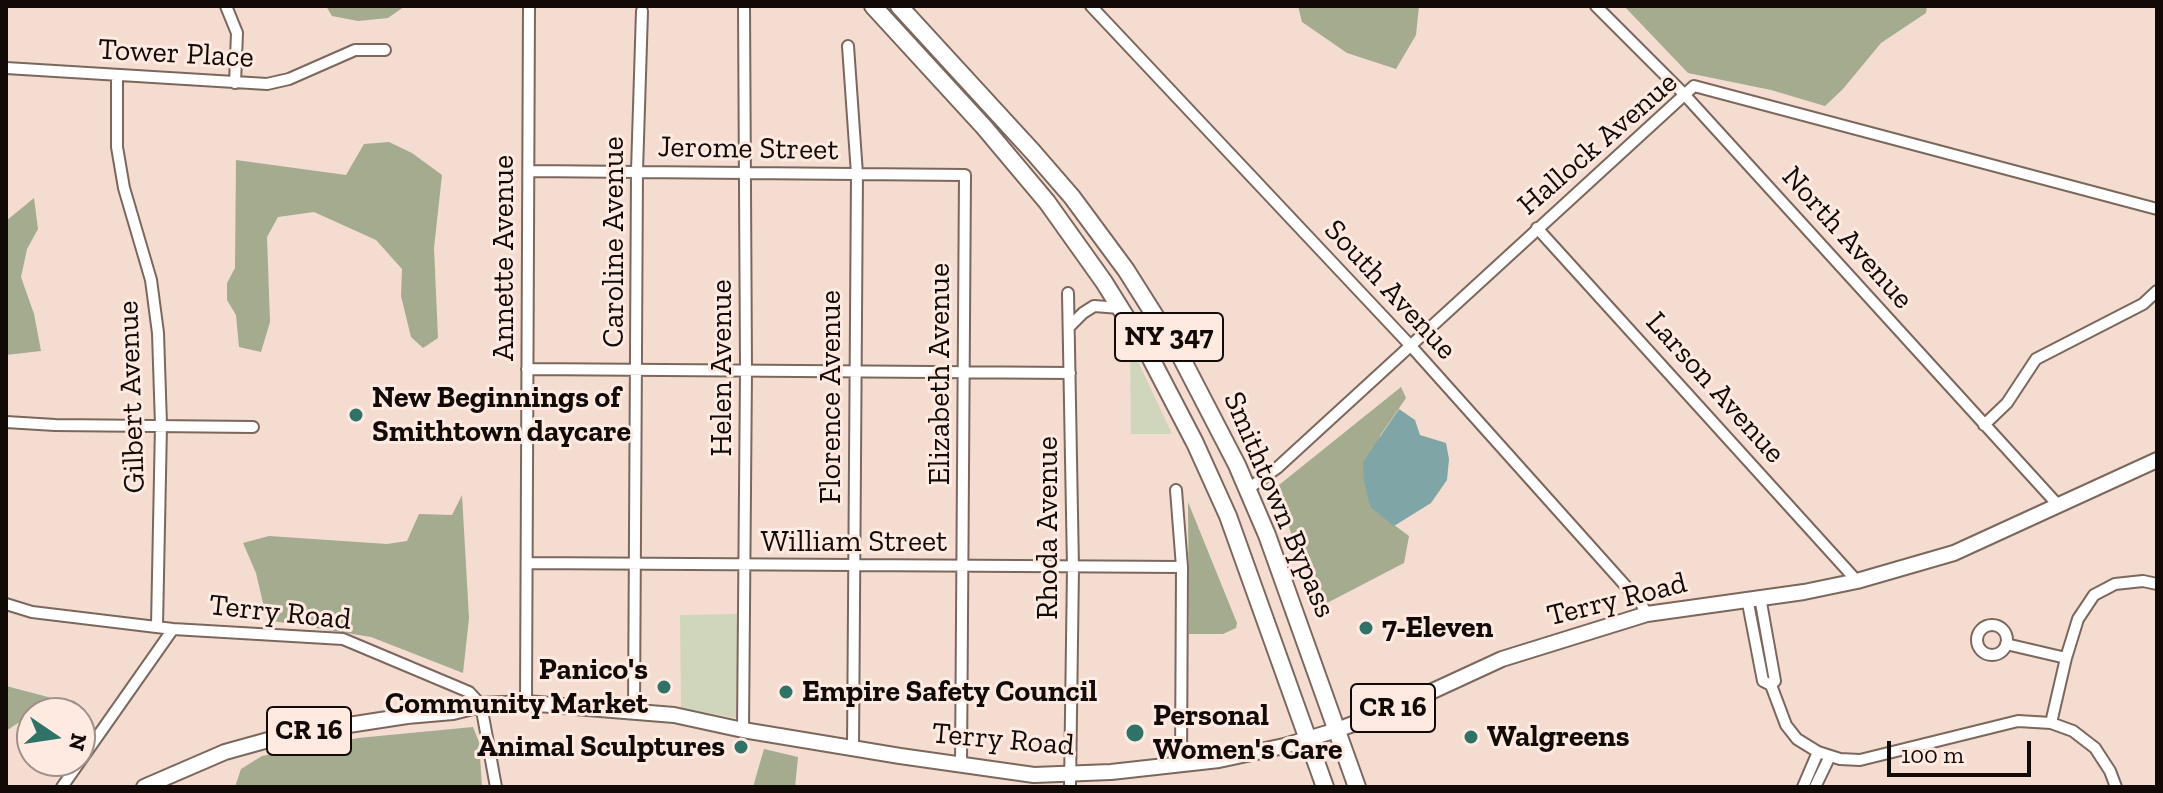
<!DOCTYPE html>
<style>
body{margin:0}
#map{position:relative;width:2163px;height:793px;overflow:hidden;background:#f4dcd0;font-family:"Zilla Slab",serif}
canvas{display:block}
.frame{position:absolute;inset:0;border:8px solid #120a07;pointer-events:none}
.north{position:absolute;left:16px;top:697px;width:80px;height:80px;box-sizing:border-box;background:#feeae1;border:2px solid #a0908a;border-radius:50%;rotate:103deg;font-size:22px;font-weight:700;line-height:32px;text-align:center;color:#120a07}
.north::after{content:'';display:block;margin:auto;width:28px;height:36px;background:#2f7367;clip-path:polygon(50% 0,100% 100%,50% 72%,0 100%)}
.scale{position:absolute;left:1887px;top:741px;width:144px;height:36px;box-sizing:border-box;border:4px solid #120a07;border-top:0;padding-left:10px;font-size:24px;line-height:28px;white-space:nowrap;color:#120a07;-webkit-text-stroke:6px #feeae1;paint-order:stroke}
</style>
<div id="map">
<canvas width="2163" height="793"></canvas>
<div class="frame"></div>
<div class="north">N</div>
<div class="scale">100 m</div>
</div>
<script>
const c = document.querySelector('canvas').getContext('2d');
c.lineJoin = 'round';
function paint(path, color) {
  c.fillStyle = color;
  c.fill(path, 'evenodd');
}
function poly(rows) {
  const path = new Path2D();
  for (const r of rows) {
    if (r.length === 3) {
      path.moveTo(r[0] + r[2], r[1]);
      path.arc(r[0], r[1], r[2], 0, 2 * Math.PI);
      continue;
    }
    path.moveTo(r[0], r[1]);
    for (let i = 2; i < r.length; i += 2) path.lineTo(r[i], r[i + 1]);
  }
  return path;
}
function stroke(path, color, width, dash) {
  c.strokeStyle = color;
  c.lineWidth = width;
  c.lineCap = dash ? 'butt' : 'round';
  c.setLineDash(dash || []);
  c.stroke(path);
}
function write(font, color, halo, rows, align = 'center') {
  c.font = font + ' "Zilla Slab",serif';
  c.lineWidth = 6;
  c.setLineDash([]);
  c.textBaseline = 'middle';
  c.strokeStyle = halo;
  c.fillStyle = color;
  for (const [text, x, y, turn = 0] of rows) {
    c.save();
    c.translate(x, y);
    c.rotate((+turn || 0) * Math.PI / 180);
    c.textAlign = isNaN(turn) ? turn : align;
    if (halo) c.strokeText(text, 0, 0);
    c.fillText(text, 0, 0);
    c.restore();
  }
}
paint(poly([
 [1130,351,1138,361,1172,434,1131,434],
 [739,614,736,718,681,708,680,615]
]), '#d0d6bc');
paint(poly([
 [326,6,405,6,388,18,358,21,332,16],
 [1298,6,1419,6,1416,35,1396,69,1347,53,1302,22],
 [1624,6,1927,6,1926,13,1881,43,1843,89,1825,106,1771,90,1688,73],
 [389,142,412,153,442,175,434,248,438,338,423,348,411,337,401,296,402,269,376,240,314,212,278,217,267,237,270,322,261,352,239,347,236,315,227,300,227,283,235,268,236,160,346,175,364,144],
 [34,198,38,229,27,249,21,277,34,314,41,351,6,355,6,221],
 [1401,387,1406,398,1380,436,1371,508,1409,536,1404,563,1327,603,1314,573,1292,536,1282,506,1279,485],
 [462,495,469,618,463,673,371,637,267,620,256,573,243,543,269,536,387,544,407,541,419,514,452,515],
 [1188,502,1237,623,1236,628,1223,634,1189,634],
 [6,686,52,698,49,713,32,713,32,725,18,723,6,731],
 [473,727,479,742,482,787,235,787,241,769,262,756,358,738],
 [764,749,798,757,795,787,753,787]
]), '#a4ab8e');
paint(poly([
 [1399,409,1415,420,1420,435,1446,443,1449,459,1447,480,1431,503,1394,526,1371,508,1364,482,1363,462]
]), '#7fa5a6');
const minor = poly([
 [226,6,237,33,235,83],
 [1091,6,1410,345,1640,602,1647,614],
 [1596,6,1683,93,2058,505],
 [848,46,857,174,853,748],
 [6,68,267,84,289,79,355,50,385,50],
 [117,75,117,147,124,188,151,280,158,333,161,425,157,626],
 [529,171,965,175,961,766],
 [1537,228,1857,581],
 [1068,293,1073,568,1070,787],
 [1070,326,1083,313,1094,306,1120,308],
 [527,369,1070,373],
 [6,422,55,425,253,427],
 [1984,425,2007,403,2036,359,2143,304,2157,291],
 [1248,489,1277,468,1694,86,2157,209],
 [1176,490,1182,567,1181,766],
 [527,563,1182,567],
 [1760,597,1775,681,1771,685],
 [1747,598,1763,681,1771,685,1786,725,1797,739,1818,752,1840,759,1860,760,2018,721,2051,723,2073,731,2095,748,2110,771,2116,787],
 [6,604,32,612,173,629,343,639,469,692,481,705,496,787],
 [1992,640,15],
 [2006,644,2066,658],
 [526,703,529,6],
 [634,713,637,171,642,11],
 [2051,723,2066,658,2078,619,2094,595,2115,584,2143,581,2157,584],
 [743,730,746,370,744,6],
 [62,787,173,629],
 [1803,787,1818,752],
 [1815,787,1830,756]
]);
const major = poly([
 [144,787,225,752,290,734,407,716,453,712,481,705,526,703,674,715,743,730,900,756,1034,775,1111,772,1219,760,1284,746,1337,730,1398,707,1502,659,1647,614,1804,592,1857,581,1954,553,2157,460]
]);
const highway = poly([
 [873,6,984,127,1047,202,1104,282,1147,351,1195,443,1228,516,1325,787],
 [899,6,1033,152,1072,197,1126,270,1181,357,1237,465,1267,535,1357,787]
]);
stroke(minor, '#7c675d', 14);
stroke(major, '#7c675d', 18);
stroke(highway, '#7c675d', 20);
stroke(minor, '#fff', 10);
stroke(major, '#fff', 14);
stroke(highway, '#fff', 16);
for (const [x, y, r, color] of [
 [356,415,8,"#2f7367"],
 [1366,628,8,"#2f7367"],
 [664,687,8,"#2f7367"],
 [786,692,8,"#2f7367"],
 [1135,733,10,"#2f7367"],
 [1471,737,8,"#2f7367"],
 [741,747,8,"#2f7367"]
]) {
  const dot = new Path2D();
  dot.arc(x, y, r, 0, 2 * Math.PI);
  c.fillStyle = color;
  c.fill(dot);
  stroke(dot, '#feeae1', 3);
}
for (const [x, y, w] of [
 [1169,337,108],
 [1393,708,84],
 [309,731,84]
]) {
  const box = new Path2D();
  box.roundRect(x - w / 2, y - 24, w, 48, 6);
  c.fillStyle = '#feeae1';
  c.fill(box);
  stroke(box, '#120a07', 2);
}
write('bold 28px', '#120a07', null, [
 ["NY 347",1169,337],
 ["CR 16",1393,708],
 ["CR 16",309,731]
]);
write('30px', '#120a07', '#feeae1', [
 ["Tower Place",176,54,3],
 ["Hallock Avenue",1598,144,-41],
 ["Jerome Street",748,149,1],
 ["North Avenue",1847,238,48],
 ["Caroline Avenue",614,242,-90],
 ["Annette Avenue",504,258,-90],
 ["South Avenue",1390,290,47],
 ["Helen Avenue",722,368,-90],
 ["Elizabeth Avenue",940,374,-90],
 ["Larson Avenue",1715,388,48],
 ["Gilbert Avenue",132,397,-92],
 ["Florence Avenue",831,397,-90],
 ["Smithtown Bypass",1279,505,67],
 ["Rhoda Avenue",1048,528,-90],
 ["William Street",854,542],
 ["Terry Road",1617,600,-14],
 ["Terry Road",280,613,6],
 ["Terry Road",1003,740,5]
]);
write('bold 30px', '#120a07', '#feeae1', [
 ["New Beginnings of",372,398],
 ["Smithtown daycare",372,432],
 ["7-Eleven",1382,628],
 ["Panico's",648,670,"right"],
 ["Community Market",648,704,"right"],
 ["Empire Safety Council",802,692],
 ["Personal",1153,716],
 ["Women's Care",1153,750],
 ["Walgreens",1487,737],
 ["Animal Sculptures",725,747,"right"]
], 'left');
</script>
